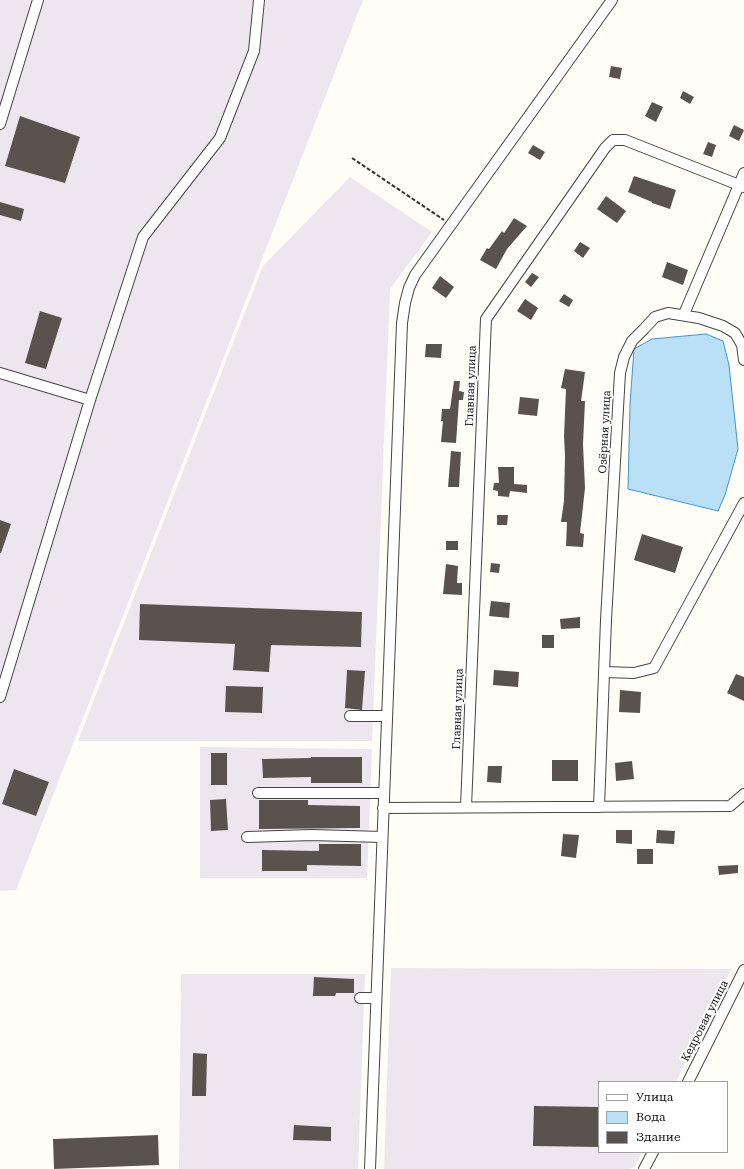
<!DOCTYPE html>
<meta charset="utf-8">
<style>
body{margin:0}
#map{position:relative;width:744px;height:1169px;overflow:hidden;background:#fffdf5;font-family:"Roboto Serif",serif}
canvas{display:block}
.legend{position:absolute;left:598px;top:1081px;width:130px;height:72px;box-sizing:border-box;background:#fff;border:1px solid #a0a0a0;margin:0;padding:5px 7px;list-style:none;font-size:12px;color:#111}
.legend li{display:flex;align-items:center;gap:8px;height:20px}
.legend b{width:20px;border:1px solid #a0a0a0}
</style>
<div id="map">
<canvas width="744" height="1169"></canvas>
<ul class="legend">
<li><b style="height:5px;background:#fff"></b>Улица</li>
<li><b style="height:11px;background:#b9e0f7"></b>Вода</li>
<li><b style="height:11px;background:#5a524d"></b>Здание</li>
</ul>
</div>
<script>
const c = document.querySelector('canvas').getContext('2d');
c.lineJoin = 'round';
function paint(path, color) {
  c.fillStyle = color;
  c.fill(path, 'evenodd');
}
function poly(rows) {
  const path = new Path2D();
  for (const r of rows) {
    path.moveTo(r[0], r[1]);
    for (let i = 2; i < r.length; i += 2) path.lineTo(r[i], r[i + 1]);
  }
  return path;
}
function stroke(path, color, width, dash) {
  c.strokeStyle = color;
  c.lineWidth = width;
  c.lineCap = dash ? 'butt' : 'round';
  c.setLineDash(dash || []);
  c.stroke(path);
}
function write(font, color, halo, rows, align = 'center') {
  c.font = font + ' "Roboto Serif",serif';
  c.lineWidth = 4;
  c.setLineDash([]);
  c.textBaseline = 'middle';
  c.strokeStyle = halo;
  c.fillStyle = color;
  for (const [text, x, y, turn = 0] of rows) {
    c.save();
    c.translate(x, y);
    c.rotate((+turn || 0) * Math.PI / 180);
    c.textAlign = isNaN(turn) ? turn : align;
    if (halo) c.strokeText(text, 0, 0);
    c.fillText(text, 0, 0);
    c.restore();
  }
}
paint(poly([
 [0,0,363,0,16,890,0,891],
 [350,177,432,232,390,289,372,741,78,741,263,266],
 [200,747,372,749,367,878,200,878],
 [391,968,731,969,676,1082,599,1082,599,1152,642,1152,635,1167,629,1169,384,1169],
 [181,974,365,974,358,1169,179,1169]
]), '#eee6ef');
const water = poly([
 [706,334,723,341,729,365,738,449,725,495,718,511,628,489,630,404,634,349,652,339,706,334]
]);
paint(water, '#b9e0f7');
stroke(water, '#3f96cf', 1);
paint(poly([
 [611,66,622,68,620,79,609,77],
 [683,91,694,97,690,104,680,98],
 [652,102,663,107,656,122,645,116],
 [20,116,80,137,65,183,5,166],
 [734,125,744,130,739,141,729,136],
 [708,142,716,145,712,157,703,154],
 [533,145,545,152,540,160,528,153],
 [634,176,676,190,670,209,652,203,652,202,628,192],
 [606,196,626,211,617,223,597,209],
 [0,202,24,209,21,221,0,215],
 [514,218,527,226,507,249,496,269,480,260,487,248,489,249,502,231,504,233],
 [580,242,590,248,583,258,574,251],
 [667,262,688,270,683,285,662,277],
 [532,273,539,277,531,287,525,282],
 [440,276,454,287,446,298,432,288],
 [564,294,573,300,569,307,559,301],
 [525,299,538,308,531,320,517,311],
 [40,311,62,318,46,369,25,363],
 [426,344,442,344,441,358,425,357],
 [565,369,585,372,581,401,585,401,583,444,585,488,580,533,584,534,583,547,566,546,567,522,561,522,564,501,565,456,564,436,566,389,561,388],
 [454,381,460,381,459,391,464,392,463,400,459,400,456,443,441,442,443,421,441,421,442,409,450,409],
 [520,397,539,399,537,416,518,414],
 [451,451,461,452,459,487,448,487],
 [498,467,514,467,514,484,527,485,527,493,510,491,509,497,498,496,498,491,493,490,494,483,499,483],
 [497,515,508,515,507,525,497,525],
 [0,520,11,524,1,553,0,553],
 [642,534,683,547,675,573,634,560],
 [446,541,458,541,458,550,446,550],
 [491,563,500,564,499,573,490,572],
 [446,564,458,566,457,583,462,583,462,595,443,594],
 [491,601,510,603,509,618,489,616],
 [140,604,362,612,361,647,271,645,269,672,233,670,235,644,139,640],
 [580,617,580,628,561,629,560,619],
 [542,635,554,635,554,648,542,648],
 [347,670,365,671,362,710,345,708],
 [494,670,519,672,518,687,493,685],
 [736,674,744,677,744,701,727,693],
 [226,686,263,687,262,713,225,712],
 [620,690,641,692,640,713,619,712],
 [211,753,227,753,227,785,211,785],
 [311,757,362,757,362,783,311,783,311,777,263,778,262,759,311,758],
 [552,760,578,760,578,781,552,781],
 [632,761,634,779,616,781,615,763],
 [488,766,502,766,501,783,487,782],
 [14,769,49,782,36,816,2,804],
 [226,799,228,830,211,831,210,800],
 [259,800,308,800,308,805,360,806,360,828,259,829],
 [616,830,632,830,632,844,616,843],
 [657,830,675,831,674,844,656,843],
 [563,834,579,835,576,858,561,856],
 [319,844,361,844,361,866,307,865,307,871,262,871,262,850,319,851],
 [637,849,653,849,653,864,637,864],
 [738,865,738,873,719,875,718,866],
 [314,977,354,979,354,993,336,993,335,996,313,996],
 [193,1053,207,1054,206,1096,192,1096],
 [534,1106,599,1107,599,1147,533,1146],
 [294,1125,331,1127,331,1141,293,1140],
 [158,1135,159,1165,54,1169,53,1139]
]), '#5a524d');
const minor = poly([
 [0,124,38,0],
 [744,173,739,185,744,187],
 [0,373,90,400],
 [605,672,634,673,654,668,744,503],
 [0,697,90,400,143,237,220,138,254,51,259,0],
 [350,716,387,716],
 [258,793,384,793],
 [466,807,486,319,605,148,613,140,625,140,739,185,684,314],
 [599,807,606,620,620,373,624,357,632,341,644,329,655,317,668,313,699,318,723,326,735,333,742,345,744,360],
 [383,808,730,806,744,794],
 [247,837,312,835,382,837],
 [360,998,376,998],
 [688,1082,744,970],
 [370,1169,402,323,405,303,409,288,415,275,612,0],
 [644,1169,653,1152]
]);
stroke(minor, '#444', 12);
stroke(poly([
 [352,158,444,220]
]), '#333', 2, [4, 2]);
stroke(minor, '#fff', 10);
write('11px', '#111', '#fff', [
 ["Главная улица",471,386,-88],
 ["Озёрная улица",605,432,-87],
 ["Главная улица",458,709,-88],
 ["Кедровая улица",705,1021,-63]
]);
</script>
